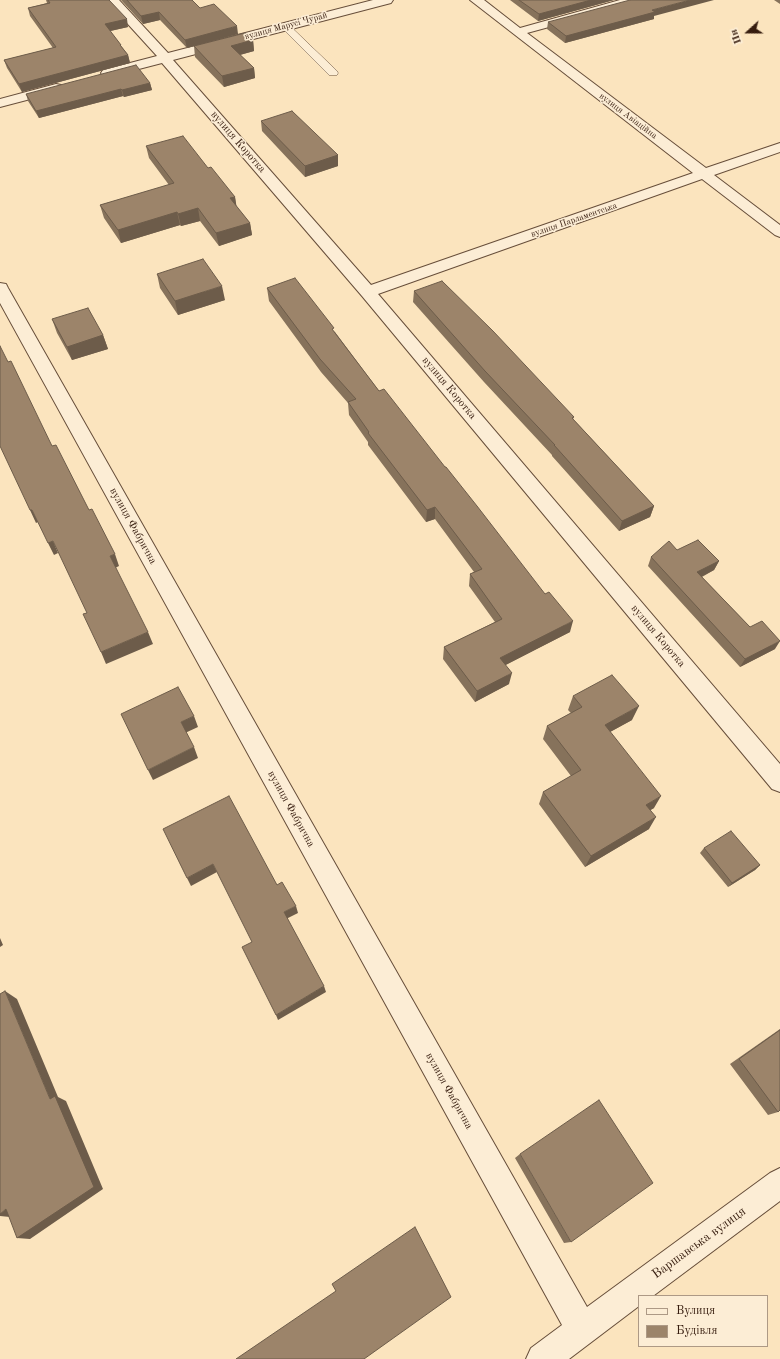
<!DOCTYPE html>
<meta charset="utf-8">
<style>
body{margin:0}
#map{position:relative;width:780px;height:1359px;overflow:hidden;background:#fbe4be;font-family:"Old Standard TT",serif}
canvas{display:block}
.legend{position:absolute;left:638px;top:1295px;width:130px;height:52px;box-sizing:border-box;background:#fcedd5;border:1px solid #ad9985;margin:0;padding:5px 7px;list-style:none;font-size:12px;color:#361c0e}
.legend li{display:flex;align-items:center;gap:8px;height:20px}
.legend b{width:20px;border:1px solid #ad9985}
.north{position:absolute;left:728px;top:12px;width:40px;height:40px;-webkit-text-stroke:3px #fcedd5;paint-order:stroke;rotate:249deg;font-size:11px;font-weight:700;line-height:16px;text-align:center;color:#361c0e}
.north::after{content:'';display:block;margin:auto;width:14px;height:18px;background:#361c0e;clip-path:polygon(50% 0,100% 100%,50% 72%,0 100%)}
</style>
<div id="map">
<canvas width="780" height="1359"></canvas>
<ul class="legend">
<li><b style="height:5px;background:#fcedd5"></b>Вулиця</li>
<li><b style="height:11px;background:#9c846a"></b>Будівля</li>
</ul>
<div class="north">Пн</div>
</div>
<script>
const c = document.querySelector('canvas').getContext('2d');
c.lineJoin = 'round';
function poly(rows) {
  const path = new Path2D();
  for (const r of rows) {
    path.moveTo(r[0], r[1]);
    for (let i = 2; i < r.length; i += 2) path.lineTo(r[i], r[i + 1]);
  }
  return path;
}
function stroke(path, color, width, dash) {
  c.strokeStyle = color;
  c.lineWidth = width;
  c.lineCap = dash ? 'butt' : 'round';
  c.setLineDash(dash || []);
  c.stroke(path);
}
function paint(path, color) {
  c.fillStyle = color;
  c.fill(path, 'evenodd');
}
function write(font, color, halo, rows, align = 'center') {
  c.font = font + ' "Old Standard TT",serif';
  c.lineWidth = 3;
  c.setLineDash([]);
  c.textBaseline = 'middle';
  c.strokeStyle = halo;
  c.fillStyle = color;
  for (const [text, x, y, turn = 0] of rows) {
    c.save();
    c.translate(x, y);
    c.rotate((+turn || 0) * Math.PI / 180);
    c.textAlign = isNaN(turn) ? turn : align;
    if (halo) c.strokeText(text, 0, 0);
    c.fillText(text, 0, 0);
    c.restore();
  }
}
const service = poly([
 [286,24,289,25,337,71,338,73,337,75,329,75,281,27,286,24]
]);
const minor = poly([
 [106,0,119,0,168,53,373,0,393,0,391,3,173,60,371,285,693,173,470,0,484,0,520,28,620,0,639,0,637,3,527,33,706,168,780,143,780,152,714,175,780,225,780,237,775,235,702,179,378,294,780,764,780,792,772,789,362,296,162,63,108,77,103,76,101,73,103,70,157,56,106,0],
 [56,84,61,85,63,88,61,91,0,107,0,99,56,84],
 [0,283,6,284,8,288,587,1307,770,1173,780,1168,780,1201,653,1296,639,1296,639,1306,569,1359,526,1359,531,1348,562,1325,0,303,0,283]
]);
stroke(service, '#674e3a', 1);
stroke(minor, '#674e3a', 2);
paint(service, '#fcedd5');
paint(minor, '#fcedd5');
paint(poly([
 [46,0,109,0,128,27,110,31,128,55,130,63,22,92,7,68,4,60,53,48,30,16,28,8,47,3],
 [121,0,192,0,200,8,238,34,187,48,160,20,143,24],
 [510,0,614,0,538,21],
 [774,0,780,0,780,4],
 [654,16,654,19,565,43,547,29,548,22],
 [253,40,254,51,240,55,254,68,255,78,224,87,195,57,194,46],
 [150,83,152,90,124,97,123,96,39,118,28,101,26,94],
 [261,121,338,155,338,166,305,177,262,131],
 [146,146,208,168,235,197,236,206,250,223,252,235,219,246,200,221,181,226,180,225,121,243,104,218,100,205,169,185,149,158],
 [157,274,225,300,178,315,160,288],
 [267,288,335,332,379,391,570,632,505,665,509,684,475,702,443,659,444,647,495,622,469,586,470,574,474,572,435,519,426,522,368,445,368,442,349,415,348,403,321,372,269,301],
 [414,291,574,417,573,419,654,506,650,517,619,531,552,456,552,455,484,382,413,302],
 [52,319,103,335,108,349,72,360,57,333],
 [677,550,719,561,714,570,702,577,750,627,775,649,740,667,648,566,651,557],
 [573,696,632,720,610,732,654,808,650,810,649,829,585,867,539,804,543,792,571,776,543,739,547,726,571,713,568,710],
 [704,848,760,865,755,870,728,887,700,853],
 [780,1029,780,1110,778,1112,768,1115,730,1064],
 [520,1154,571,1242,564,1243,515,1158]
]), '#86725b');
paint(poly([
 [591,0,614,0,538,21,539,14],
 [690,0,714,0,654,16,654,19,565,43,566,36,652,10],
 [159,12,160,20,143,24,141,16],
 [127,19,128,27,106,32,105,24],
 [237,26,238,34,187,48,185,40],
 [253,40,254,51,232,57,231,46],
 [128,55,130,63,22,92,19,84],
 [254,68,255,78,224,87,222,76],
 [150,83,152,90,124,97,122,90],
 [121,89,123,96,39,118,36,111],
 [338,155,338,166,305,177,305,166],
 [235,197,237,209,230,198],
 [198,208,200,221,181,226,178,214],
 [177,212,180,225,121,243,118,230],
 [250,223,252,235,219,246,216,233],
 [222,286,225,300,178,315,175,301],
 [103,335,108,349,72,360,67,347],
 [654,506,650,517,619,531,622,521],
 [435,507,435,519,426,522,427,510],
 [30,510,32,510,38,522,36,523],
 [53,541,58,553,54,555,48,543],
 [115,554,119,566,115,568,110,556],
 [719,561,714,570,693,581,697,572],
 [573,621,570,632,498,669,500,658],
 [148,632,153,644,106,664,101,652],
 [780,641,775,649,740,667,745,659],
 [512,673,509,684,475,702,477,691],
 [639,706,632,720,599,738,605,725],
 [194,716,198,727,185,733,181,722],
 [194,747,198,758,153,780,148,770],
 [661,796,654,808,639,817,646,805],
 [656,817,649,829,585,867,591,856],
 [213,864,217,872,191,886,187,878],
 [760,865,755,870,728,887,732,883],
 [296,906,298,913,286,919,284,912],
 [0,938,3,945,0,947],
 [324,986,326,992,278,1020,276,1015],
 [5,991,17,999,58,1097,66,1101,103,1189,30,1239,17,1238,50,1099],
 [6,1209,10,1217,0,1216,0,1214]
]), '#6d5c4a');
const building = poly([
 [48,0,109,0,127,19,105,24,121,45,120,45,128,55,19,84,4,60,56,47,28,8,50,3,48,0],
 [127,0,192,0,200,8,214,4,237,26,185,40,159,12,141,16,127,0],
 [519,0,591,0,539,14,519,0],
 [630,0,690,0,652,10,655,12,566,36,548,22,630,0],
 [245,33,253,40,231,46,254,68,222,76,194,46,245,33],
 [136,65,150,83,122,90,121,89,36,111,26,94,136,65],
 [292,111,338,155,305,166,261,121,292,111],
 [183,136,208,168,211,167,235,197,230,198,250,223,216,233,198,208,178,214,177,212,118,230,100,205,174,183,146,146,183,136],
 [203,259,222,286,175,301,157,274,203,259],
 [295,278,334,328,332,329,379,391,384,389,445,467,446,467,477,506,545,594,549,592,573,621,500,658,512,673,477,691,444,647,502,619,470,574,482,569,435,507,427,510,368,433,369,432,348,402,356,399,320,359,267,288,295,278],
 [442,281,493,331,574,417,572,418,654,506,622,521,554,445,555,445,485,371,414,291,442,281],
 [88,308,103,335,67,347,52,319,88,308],
 [0,346,8,362,11,361,52,446,56,445,89,510,92,509,115,554,110,556,148,632,101,652,83,614,87,613,53,541,48,543,32,510,30,510,0,446,0,346],
 [698,540,719,561,697,572,750,627,762,621,780,641,745,659,651,557,669,541,677,550,698,540],
 [612,675,639,706,605,725,661,796,646,805,656,817,591,856,543,792,581,770,547,726,582,707,573,696,612,675],
 [178,687,194,716,181,722,194,747,148,770,121,714,178,687],
 [229,796,277,885,282,882,296,906,284,912,324,986,276,1015,242,947,252,942,213,864,187,878,163,829,229,796],
 [731,831,760,865,732,883,704,848,731,831],
 [5,991,50,1099,55,1096,94,1187,17,1238,6,1209,0,1214,0,994,5,991],
 [780,1030,780,1110,778,1112,739,1059,780,1030],
 [599,1100,653,1183,571,1242,520,1154,599,1100],
 [415,1227,451,1297,364,1359,236,1359,336,1291,332,1284,415,1227]
]);
paint(building, '#9c846a');
stroke(building, '#6d5c4a', 1);
write('9px', '#361c0e', '#fcedd5', [
 ["вулиця Марусі Чурай",286,26,-15],
 ["вулиця Авіаційна",628,116,37],
 ["вулиця Парламентська",574,220,-19]
]);
write('11px', '#361c0e', '#fcedd5', [
 ["вулиця Коротка",238,142,49],
 ["вулиця Коротка",449,388,50],
 ["вулиця Фабрична",133,526,61],
 ["вулиця Коротка",658,636,50],
 ["вулиця Фабрична",291,809,61],
 ["вулиця Фабрична",449,1091,61]
]);
write('13px', '#361c0e', '#fcedd5', [
 ["Варшавська вулиця",699,1243,-36]
]);
</script>
